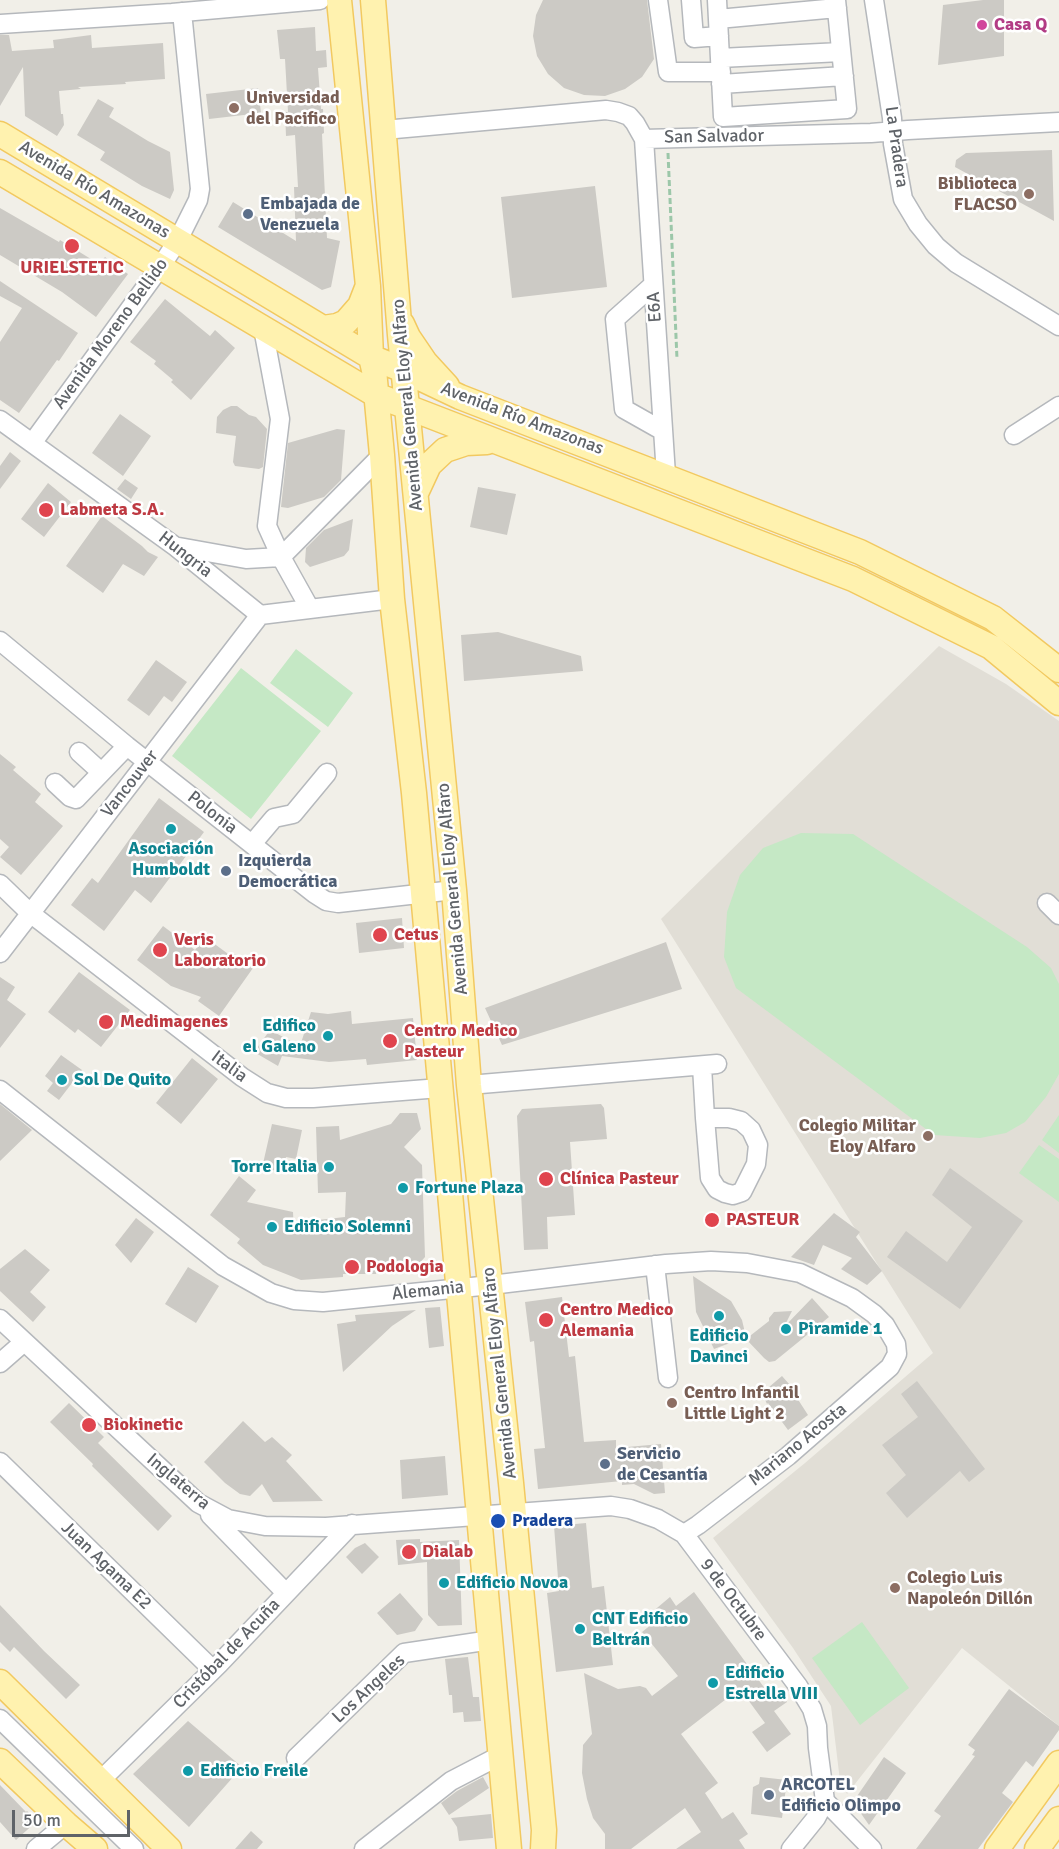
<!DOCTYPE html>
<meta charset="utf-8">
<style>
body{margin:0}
#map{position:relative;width:1059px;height:1849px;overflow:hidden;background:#f1efe8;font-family:Signika,sans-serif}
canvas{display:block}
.scale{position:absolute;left:12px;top:1810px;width:118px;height:27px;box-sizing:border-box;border:3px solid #5f6368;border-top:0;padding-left:8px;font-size:18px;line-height:21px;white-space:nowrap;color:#5f6368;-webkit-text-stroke:4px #fff;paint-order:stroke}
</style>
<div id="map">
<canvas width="1059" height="1849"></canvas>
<div class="scale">50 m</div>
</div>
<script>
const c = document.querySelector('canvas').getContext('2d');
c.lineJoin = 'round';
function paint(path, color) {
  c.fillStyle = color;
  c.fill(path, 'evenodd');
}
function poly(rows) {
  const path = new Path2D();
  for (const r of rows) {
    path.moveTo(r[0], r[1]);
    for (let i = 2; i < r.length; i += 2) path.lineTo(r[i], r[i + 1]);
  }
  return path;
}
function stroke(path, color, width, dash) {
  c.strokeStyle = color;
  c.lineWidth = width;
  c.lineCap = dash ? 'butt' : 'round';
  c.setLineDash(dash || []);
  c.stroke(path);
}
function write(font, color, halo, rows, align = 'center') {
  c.font = font + ' Signika,sans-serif';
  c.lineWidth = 5;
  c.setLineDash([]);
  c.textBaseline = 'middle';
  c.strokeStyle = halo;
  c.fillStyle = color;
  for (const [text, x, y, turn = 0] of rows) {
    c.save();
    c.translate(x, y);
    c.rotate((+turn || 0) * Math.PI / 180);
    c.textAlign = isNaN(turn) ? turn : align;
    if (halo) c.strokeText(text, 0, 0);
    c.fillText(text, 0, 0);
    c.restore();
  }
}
paint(poly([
 [939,646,1006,684,1059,721,1059,1726,962,1648,847,1794,840,1781,831,1706,793,1648,713,1538,805,1463,933,1353,661,919]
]), '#e1ded6');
paint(poly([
 [296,649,353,693,328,727,270,683],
 [241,668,321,731,251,819,172,756],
 [801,833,853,834,1027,947,1051,968,1059,984,1059,1074,1046,1097,1025,1122,1006,1133,980,1138,934,1135,736,988,724,957,727,912,740,875,763,848],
 [1059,1115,1059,1153,1042,1140],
 [1039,1145,1059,1159,1059,1202,1019,1173],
 [862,1622,909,1688,860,1725,812,1658]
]), '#c5e8c5');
paint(poly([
 [543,0,647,0,654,59,642,77,625,89,605,96,584,95,564,88,548,74,537,56,533,36,536,15],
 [983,0,1004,0,1004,56,938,65,943,5],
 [315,27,316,51,326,50,327,67,318,68,321,109,323,109,324,133,322,134,327,238,340,241,331,287,322,290,218,227,233,202,296,241,294,187,298,187,295,135,286,136,285,112,288,112,285,59,280,59,277,30],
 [0,35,9,35,12,51,54,48,53,40,91,35,92,48,163,43,165,79,125,82,126,84,78,87,81,89,59,91,61,114,63,114,64,125,57,136,25,116,23,67,0,106],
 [258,88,261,113,209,119,206,94],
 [98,99,114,108,109,117,148,141,170,152,174,190,170,199,142,186,100,160,105,152,77,135],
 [1052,150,1054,221,955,167,956,160,966,153],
 [595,186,607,287,512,298,501,197],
 [0,208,59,242,60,240,99,264,105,257,128,274,96,317,62,292,0,255],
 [0,281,78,333,59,361,57,360,19,413,0,400,0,342,22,308,0,296],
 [165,299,210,336,215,330,235,348,191,400,171,382,173,380,154,364,156,361,130,342],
 [231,406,237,406,249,415,256,417,267,429,263,467,259,469,235,466,233,462,236,436,216,433,217,417,223,410],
 [120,414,151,436,123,476,92,453],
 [337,429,345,430,341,480,324,497,288,508,281,507,288,443],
 [10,452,21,461,0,489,0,466],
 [125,479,138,488,131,499,117,489],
 [48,483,71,502,44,537,21,519],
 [478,487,516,494,507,535,470,527],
 [102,516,142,546,148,552,158,557,144,576,123,564,103,593,66,566],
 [353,519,349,550,344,556,310,567,305,562,306,548,324,530],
 [498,632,581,656,583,671,464,681,461,635],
 [156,660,187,682,172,702,164,696,149,716,127,700],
 [0,754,16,767,13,770,41,794,35,802,63,826,21,875,0,857,9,847,0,839],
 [159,798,204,832,151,903,135,890,104,931,71,905,92,878,98,883],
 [402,918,404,948,359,953,356,923],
 [163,926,195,950,205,937,231,956,233,953,253,968,219,1016,198,1001,201,997,171,986,137,960],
 [666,942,682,989,502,1045,485,1008],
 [79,972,130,1010,101,1047,78,1029,75,1033,48,1012],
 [0,977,15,987,7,1000,26,1014,0,1048],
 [351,1011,352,1024,413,1018,417,1060,367,1065,366,1059,329,1062,282,1056,278,1066,254,1052,270,1030,300,1046,311,1012,328,1014],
 [61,1055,82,1070,59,1100,47,1091,53,1083,45,1076],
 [192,1058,218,1079,181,1124,156,1103],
 [0,1104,32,1130,0,1161],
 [601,1104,604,1108,607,1139,570,1142,575,1215,547,1217,548,1249,524,1250,517,1116,522,1109],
 [400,1113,417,1113,421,1129,404,1147,422,1165,425,1257,418,1265,376,1266,376,1274,343,1274,343,1277,301,1280,263,1265,237,1243,240,1239,210,1215,239,1176,256,1190,247,1202,293,1212,294,1232,320,1231,318,1220,345,1217,346,1192,318,1193,316,1127,339,1126,340,1140,391,1124],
 [272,1124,302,1130,296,1159,286,1157,283,1172,262,1168],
 [950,1168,1023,1221,960,1309,887,1257,906,1231,947,1262,972,1227,932,1195],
 [834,1213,860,1232,856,1237,882,1271,867,1285,841,1269,852,1258,823,1245,814,1265,791,1257],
 [136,1218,154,1232,131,1263,115,1245],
 [25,1249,50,1270,30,1292,46,1307,33,1322,0,1291,0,1269],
 [188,1267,219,1286,196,1323,165,1304],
 [693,1276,731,1301,742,1320,746,1337,714,1349,696,1312],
 [562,1297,569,1357,575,1356,584,1442,616,1440,616,1448,661,1444,665,1493,654,1494,634,1484,622,1485,622,1481,538,1489,534,1449,545,1448,534,1341,530,1342,525,1302],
 [812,1298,829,1317,775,1361,769,1362,764,1358,746,1339,769,1321,769,1318,774,1312,792,1311,784,1327],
 [440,1307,444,1346,429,1348,425,1308],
 [416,1310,392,1326,343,1372,337,1324,356,1321,355,1315],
 [782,1376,797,1393,797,1398,808,1415,788,1430,768,1403,767,1404,762,1393],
 [917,1381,985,1469,969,1482,960,1471,907,1518,886,1493,906,1475,882,1445,918,1417,901,1394],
 [69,1403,104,1437,98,1443,172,1516,158,1531,92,1466,93,1464,50,1422],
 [243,1421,265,1442,272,1437,292,1455,286,1461,323,1501,273,1502,262,1484,250,1496,240,1494,225,1483,204,1462],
 [445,1456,448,1495,402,1499,400,1460],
 [586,1523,592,1588,604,1586,613,1665,556,1672,547,1593,559,1591,554,1526],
 [420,1539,420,1542,459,1540,462,1625,438,1626,428,1615,427,1562,398,1565,396,1540],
 [365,1543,379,1557,362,1574,346,1557,355,1548],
 [694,1592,766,1690,774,1684,787,1702,774,1711,791,1734,767,1752,752,1732,765,1723,743,1693,733,1700,730,1696,681,1734,718,1783,705,1793,722,1819,733,1812,748,1834,739,1840,745,1849,676,1849,701,1832,685,1808,631,1849,605,1849,605,1834,593,1818,587,1799,582,1773,583,1745,592,1734,584,1673,618,1689,640,1686,646,1688,652,1696,678,1676,642,1632,657,1620,651,1613,670,1597,676,1606],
 [400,1593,423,1619,415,1631,397,1635,377,1613],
 [0,1605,44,1651,80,1685,66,1699,14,1647,10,1652,0,1642],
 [468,1657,473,1697,479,1697,481,1721,464,1722,463,1712,453,1713,452,1695,449,1695,445,1659],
 [1009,1689,1059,1726,1059,1730,1033,1767,1026,1761,1002,1793,1013,1802,978,1849,916,1849,941,1816,934,1811,975,1756,972,1755,975,1750,968,1745],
 [188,1721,242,1767,189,1827,133,1774],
 [884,1757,906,1773,869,1825,853,1802],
 [483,1777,489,1788,449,1815,441,1803,457,1791],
 [760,1777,787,1780,782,1818,751,1814,753,1787,759,1784],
 [0,1785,26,1812,27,1811,37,1821,16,1840,0,1822],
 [491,1814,493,1838,459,1841,457,1827,451,1818],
 [251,1831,263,1842,257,1849,235,1849]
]), '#cccac5');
const minor = poly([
 [658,0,668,72,721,72],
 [691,0,694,38,719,36],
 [717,0,723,117,847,109,836,0],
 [874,0,892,118,893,144,903,199,918,224,936,246,956,263,1059,326],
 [718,19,837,8],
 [0,24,172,13,320,0],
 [720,58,841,52],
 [721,84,844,76],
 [384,130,606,110,618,112,629,116,635,123,644,139,666,475],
 [644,139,871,133,908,130,1059,122],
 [653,285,615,319,624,409,663,431],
 [263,328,280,419,267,526,281,557,310,609],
 [0,420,176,547,260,615,392,599],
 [1014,435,1059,406],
 [33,442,161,266,178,240,198,200,200,189,182,12],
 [179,547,246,559,281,557,382,455],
 [0,641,127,746,315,894,326,901,338,903,454,890],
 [79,752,101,772],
 [55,783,70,797,76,799,127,746],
 [252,844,274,818,293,814,327,773],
 [0,884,30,913,242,1077,267,1093,286,1098,313,1098,440,1088],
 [1047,903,1059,915],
 [0,953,260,615],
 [702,1066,705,1118,710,1178,717,1189,725,1193,733,1195,742,1192,756,1164,758,1145,751,1130,741,1121,729,1118,705,1118],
 [469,1085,717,1064],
 [0,1090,223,1266,271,1293,294,1300,323,1302,491,1285,666,1264,711,1261,747,1263,800,1273,852,1298,874,1314,885,1325,896,1344,897,1354,890,1367,788,1456,698,1525,684,1534],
 [655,1265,668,1378],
 [0,1319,198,1503,228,1519,265,1526,326,1527,611,1506,630,1509,658,1519,684,1534,798,1686,812,1709,817,1726,818,1748,825,1801,872,1849],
 [0,1363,24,1342],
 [0,1462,213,1670],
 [210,1515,286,1593],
 [0,1719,134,1849],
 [296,1758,404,1653,491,1640],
 [100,1781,219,1664,352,1524],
 [36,1849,66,1824],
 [364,1849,451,1781,501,1755],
 [791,1849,816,1818,825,1801]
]);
const major = poly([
 [339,0,368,286,371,357,374,370,382,455,392,599,414,793,509,1849],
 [373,0,400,335,454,890,469,1085,511,1483,544,1830,543,1849],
 [0,134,371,357,403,370,460,397,860,552,993,618,1059,670],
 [0,172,376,395,853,579,991,647,1059,703],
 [402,324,408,337,425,362,447,386],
 [323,328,337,326,346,322,360,306,367,288],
 [416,493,429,465,445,450,466,443,487,442],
 [0,1682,169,1849],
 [0,1761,66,1824,95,1849],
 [997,1849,1059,1763],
 [1037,1849,1059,1819]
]);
stroke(minor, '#b5b8bc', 21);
stroke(major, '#f2c960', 27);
stroke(poly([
 [668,153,677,359]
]), '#9cc7a9', 3, [6, 3]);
stroke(minor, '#fff', 18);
stroke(major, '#fff2af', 24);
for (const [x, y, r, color] of [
 [982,25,6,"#d1479c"],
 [234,108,6,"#8d6e63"],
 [1029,194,6,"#8d6e63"],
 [248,214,6,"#5c6f8a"],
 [72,246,8,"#e0444e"],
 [46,510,8,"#e0444e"],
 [171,829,6,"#0f9aa8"],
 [226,871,6,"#5c6f8a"],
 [380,935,8,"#e0444e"],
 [160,950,8,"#e0444e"],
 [106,1022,8,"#e0444e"],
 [328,1036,6,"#0f9aa8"],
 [390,1041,8,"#e0444e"],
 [62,1080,6,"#0f9aa8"],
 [928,1136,6,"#8d6e63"],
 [329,1167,6,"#0f9aa8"],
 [546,1179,8,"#e0444e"],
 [403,1188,6,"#0f9aa8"],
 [712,1220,8,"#e0444e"],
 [272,1227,6,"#0f9aa8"],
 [352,1267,8,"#e0444e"],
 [719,1316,6,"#0f9aa8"],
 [546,1320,8,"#e0444e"],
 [786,1329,6,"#0f9aa8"],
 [672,1403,6,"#8d6e63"],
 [89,1425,8,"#e0444e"],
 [605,1464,6,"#5c6f8a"],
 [498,1521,8,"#1a4fb4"],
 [409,1552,8,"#e0444e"],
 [444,1583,6,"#0f9aa8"],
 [895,1588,6,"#8d6e63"],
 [580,1629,6,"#0f9aa8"],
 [713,1683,6,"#0f9aa8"],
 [188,1771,6,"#0f9aa8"],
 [769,1795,6,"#5c6f8a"]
]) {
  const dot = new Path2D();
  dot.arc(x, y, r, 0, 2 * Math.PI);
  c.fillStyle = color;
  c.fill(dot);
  stroke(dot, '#fff', 2);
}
write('bold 18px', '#b23c85', '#fff', [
 ["Casa Q",994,25]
], 'left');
write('bold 18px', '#785e54', '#fff', [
 ["Universidad",246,98],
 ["del Pacifico",246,119],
 ["Biblioteca",1017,184,"right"],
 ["FLACSO",1017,205,"right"],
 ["Colegio Militar",916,1126,"right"],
 ["Eloy Alfaro",916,1147,"right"],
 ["Centro Infantil",684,1393],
 ["Little Light 2",684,1414],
 ["Colegio Luis",907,1578],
 ["Napoleón Dillón",907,1599]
], 'left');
write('18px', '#5f6368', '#fff', [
 ["San Salvador",714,137,-1],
 ["La Pradera",896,147,82],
 ["Avenida Río Amazonas",94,190,31],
 ["E6A",655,307,-94],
 ["Avenida Moreno Bellido",111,334,-54],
 ["Avenida General Eloy Alfaro",408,405,-95],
 ["Avenida Río Amazonas",522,419,21],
 ["Hungria",185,555,38],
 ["Vancouver",130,784,-52],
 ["Polonia",212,813,38],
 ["Avenida General Eloy Alfaro",453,889,-95],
 ["Italia",229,1067,37],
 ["Alemania",428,1291,-6],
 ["Avenida General Eloy Alfaro",500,1373,-96],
 ["Mariano Acosta",798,1445,-39],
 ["Inglaterra",178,1482,40],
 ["Juan Agama E2",106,1566,44],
 ["9 de Octubre",733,1600,53],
 ["Cristóbal de Acuña",227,1654,-46],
 ["Los Angeles",369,1689,-43]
]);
write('bold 18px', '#4e5e75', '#fff', [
 ["Embajada de",260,204],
 ["Venezuela",260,225],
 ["Izquierda",238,861],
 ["Democrática",238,882],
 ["Servicio",617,1454],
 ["de Cesantía",617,1475],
 ["ARCOTEL",781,1785],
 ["Edificio Olimpo",781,1806]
], 'left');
write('bold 18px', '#be3a42', '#fff', [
 ["URIELSTETIC",72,268,"center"],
 ["Labmeta S.A.",60,510],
 ["Cetus",394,935],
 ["Veris",174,940],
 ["Laboratorio",174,961],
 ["Medimagenes",120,1022],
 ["Centro Medico",404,1031],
 ["Pasteur",404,1052],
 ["Clínica Pasteur",560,1179],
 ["PASTEUR",726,1220],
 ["Podologia",366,1267],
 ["Centro Medico",560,1310],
 ["Alemania",560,1331],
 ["Biokinetic",103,1425],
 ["Dialab",422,1552]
], 'left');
write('bold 18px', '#0d838f', '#fff', [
 ["Asociación",171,849,"center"],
 ["Humboldt",171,870,"center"],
 ["Edifico",316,1026,"right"],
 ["el Galeno",316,1047,"right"],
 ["Sol De Quito",74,1080],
 ["Torre Italia",317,1167,"right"],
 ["Fortune Plaza",415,1188],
 ["Edificio Solemni",284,1227],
 ["Piramide 1",798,1329],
 ["Edificio",719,1336,"center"],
 ["Davinci",719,1357,"center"],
 ["Edificio Novoa",456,1583],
 ["CNT Edificio",592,1619],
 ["Beltrán",592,1640],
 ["Edificio",725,1673],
 ["Estrella VIII",725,1694],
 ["Edificio Freile",200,1771]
], 'left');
write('bold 18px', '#164399', '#fff', [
 ["Pradera",512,1521]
], 'left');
</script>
